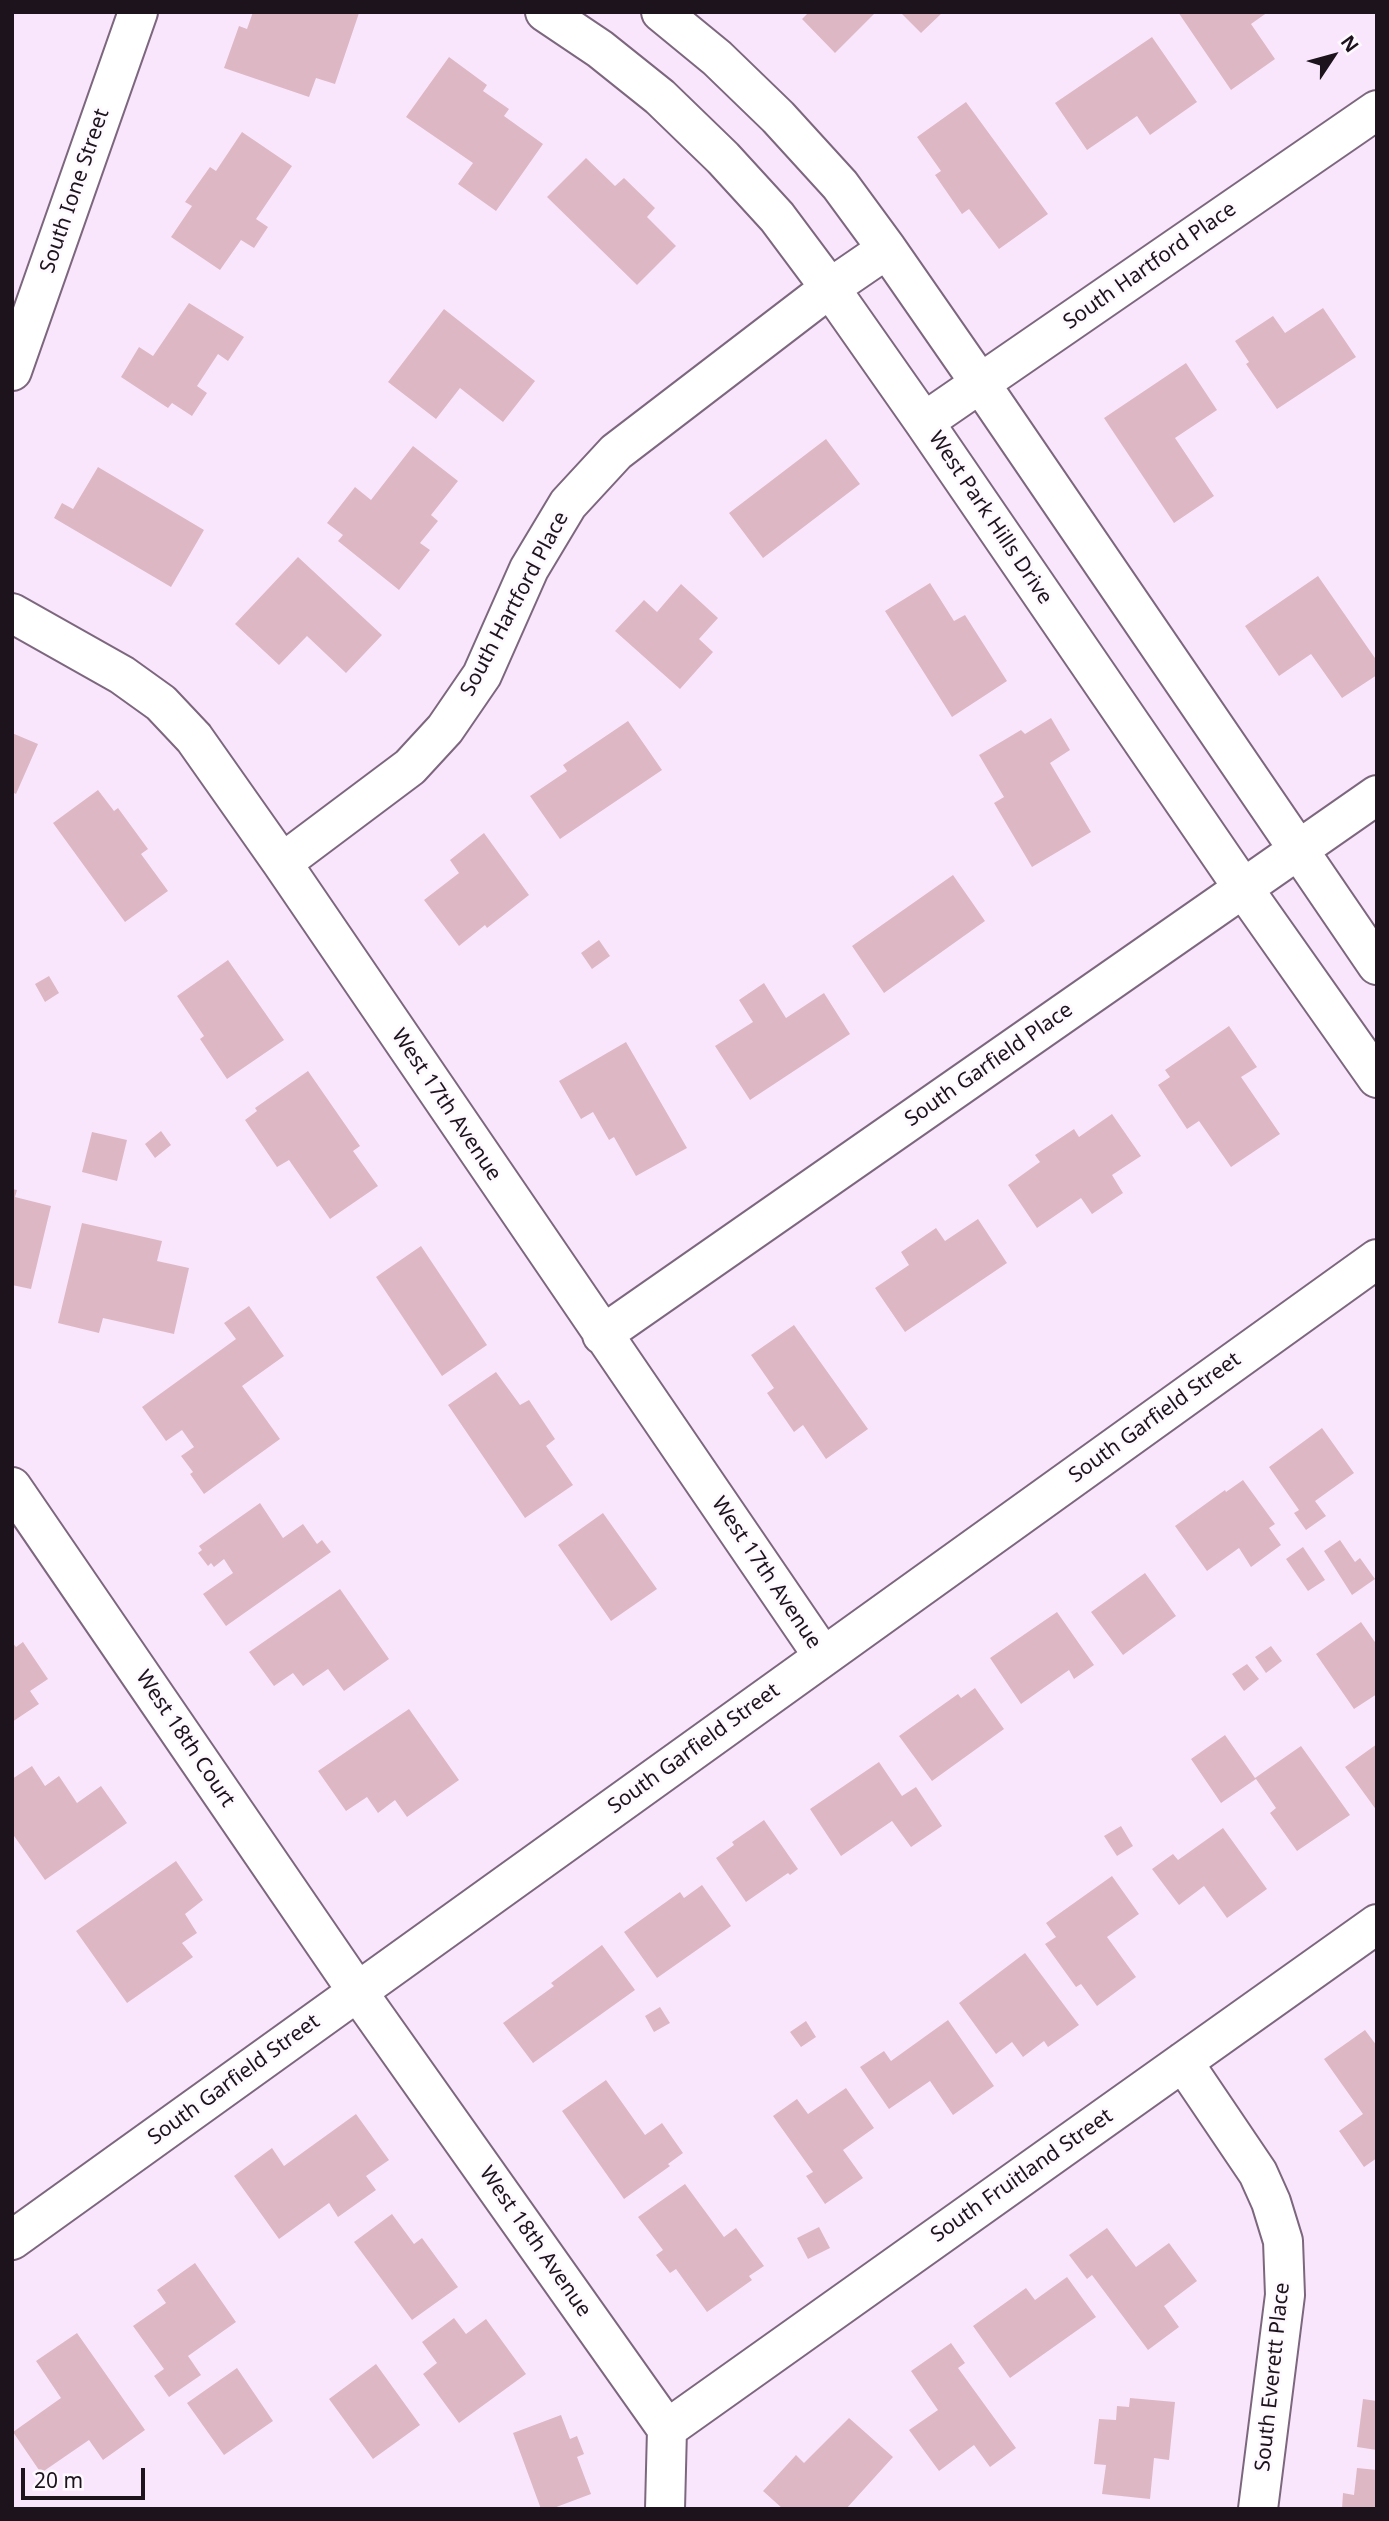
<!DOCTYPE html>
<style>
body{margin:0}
#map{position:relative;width:1389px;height:2521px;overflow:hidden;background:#fae6fc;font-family:"Noto Sans",sans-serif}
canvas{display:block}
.frame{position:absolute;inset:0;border:14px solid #1c131d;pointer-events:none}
.north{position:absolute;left:1298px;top:21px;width:70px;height:70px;-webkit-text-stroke:5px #fef9fe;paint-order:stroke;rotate:54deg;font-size:19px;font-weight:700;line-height:28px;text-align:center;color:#1c131d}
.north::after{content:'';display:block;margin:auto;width:24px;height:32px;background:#1c131d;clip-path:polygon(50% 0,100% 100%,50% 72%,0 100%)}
.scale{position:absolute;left:21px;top:2468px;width:124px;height:32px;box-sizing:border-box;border:4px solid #1c131d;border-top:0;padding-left:9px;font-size:21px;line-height:24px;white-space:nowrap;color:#1c131d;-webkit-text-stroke:5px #fef9fe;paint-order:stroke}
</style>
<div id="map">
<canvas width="1389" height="2521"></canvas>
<div class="frame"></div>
<div class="north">N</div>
<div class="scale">20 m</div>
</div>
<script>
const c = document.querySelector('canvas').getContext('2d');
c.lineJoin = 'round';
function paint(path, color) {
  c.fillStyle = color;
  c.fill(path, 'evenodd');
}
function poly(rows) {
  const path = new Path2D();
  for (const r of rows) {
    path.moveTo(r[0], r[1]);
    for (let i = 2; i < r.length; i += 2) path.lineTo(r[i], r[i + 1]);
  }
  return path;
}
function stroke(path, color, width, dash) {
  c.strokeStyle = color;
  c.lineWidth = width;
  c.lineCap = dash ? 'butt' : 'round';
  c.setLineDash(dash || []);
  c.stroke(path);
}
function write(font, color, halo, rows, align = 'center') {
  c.font = font + ' "Noto Sans",sans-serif';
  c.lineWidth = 5;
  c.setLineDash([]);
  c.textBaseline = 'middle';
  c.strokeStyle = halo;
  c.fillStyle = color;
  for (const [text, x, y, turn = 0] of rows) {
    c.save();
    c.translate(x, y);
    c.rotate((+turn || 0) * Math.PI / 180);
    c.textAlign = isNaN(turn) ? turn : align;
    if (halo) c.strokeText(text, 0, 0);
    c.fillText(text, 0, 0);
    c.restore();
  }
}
paint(poly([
 [253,12,359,13,335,84,316,78,309,97,224,68,239,26,247,29],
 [809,12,876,12,835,53,802,19],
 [900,12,943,12,921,33],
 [1178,12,1268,12,1251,24,1275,59,1231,90],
 [1152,37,1197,102,1150,135,1137,116,1087,150,1055,103],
 [449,57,487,85,483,91,509,109,504,116,543,144,496,211,458,184,473,163,406,117],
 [966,102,1048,214,999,249,969,209,962,214,935,175,941,171,917,137],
 [242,132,292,166,256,219,268,227,254,248,241,240,220,270,171,237,192,206,185,202,210,167,216,171],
 [586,158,615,186,624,178,655,208,647,217,676,246,637,285,547,197],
 [189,303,244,337,228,361,218,354,197,386,207,393,192,416,172,403,168,408,121,377,139,347,153,356],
 [1323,308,1356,357,1277,409,1246,364,1249,362,1235,341,1273,316,1285,333],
 [444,309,535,381,503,422,460,388,436,419,388,382],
 [1186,363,1217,410,1175,438,1214,496,1174,523,1104,418],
 [826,439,860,484,763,558,729,513],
 [413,446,458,481,431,515,438,521,420,543,430,550,399,590,338,541,343,535,327,523,355,487,371,500],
 [98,467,204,530,171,587,54,518,62,503,73,509],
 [298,557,382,635,346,673,307,636,279,665,235,624],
 [1318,576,1377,661,1377,675,1342,698,1311,654,1279,676,1245,626],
 [930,583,954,621,965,615,1007,681,952,717,885,611],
 [681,584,718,618,699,639,713,652,680,689,615,631,644,600,657,612],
 [1051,718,1070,750,1050,763,1091,832,1032,867,994,803,1004,797,979,755,1021,730,1025,734],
 [628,721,662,770,560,839,530,796,567,771,563,765],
 [12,733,38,744,16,794,12,792],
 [98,790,114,811,118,808,148,849,141,854,168,891,125,922,53,823],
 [484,833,529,895,487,928,485,925,459,946,424,900,459,873,450,860],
 [953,875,985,921,884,993,852,946],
 [599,940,610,956,592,969,581,953],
 [228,960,284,1040,227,1079,200,1039,204,1036,177,996],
 [49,976,59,993,45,1002,35,984],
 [764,983,786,1018,824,993,850,1034,750,1100,715,1046,753,1022,739,1000],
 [1229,1026,1257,1067,1241,1077,1280,1134,1231,1167,1199,1121,1187,1129,1158,1085,1170,1077,1165,1070],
 [626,1042,687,1148,636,1176,614,1137,609,1140,593,1112,581,1119,559,1081],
 [308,1071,360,1146,353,1151,378,1186,330,1219,289,1160,277,1167,245,1120,257,1111,255,1108],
 [1112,1114,1141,1156,1112,1175,1123,1193,1092,1214,1081,1198,1037,1228,1008,1185,1040,1162,1035,1155,1074,1129,1079,1137],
 [161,1131,171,1145,155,1158,145,1144],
 [92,1132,127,1140,117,1181,82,1172],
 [12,1189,17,1190,15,1197,51,1206,31,1289,12,1285],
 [978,1219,1007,1263,905,1332,875,1288,909,1265,901,1252,936,1228,945,1241],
 [82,1223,162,1241,157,1261,189,1268,174,1334,103,1318,99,1333,58,1323],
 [421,1246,487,1345,442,1376,376,1277],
 [249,1306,284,1356,242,1386,280,1439,204,1494,190,1474,193,1472,181,1456,194,1447,182,1430,166,1441,142,1407,236,1339,224,1323],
 [794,1325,868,1429,826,1459,803,1425,794,1432,767,1393,774,1388,751,1355],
 [496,1372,520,1405,529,1400,555,1439,546,1446,573,1485,525,1518,448,1405],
 [1322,1428,1354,1473,1315,1501,1326,1516,1306,1530,1294,1513,1299,1510,1269,1467],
 [1243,1480,1275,1524,1269,1528,1281,1545,1251,1567,1239,1548,1207,1571,1175,1526,1225,1490,1226,1492],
 [260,1503,283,1538,303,1524,317,1544,322,1540,331,1552,226,1626,203,1594,233,1573,224,1559,214,1567,211,1563,208,1566,198,1553,202,1550,199,1546],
 [603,1513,657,1589,611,1621,558,1545],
 [1340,1540,1355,1562,1360,1558,1375,1579,1352,1595,1324,1551],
 [1303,1547,1325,1580,1308,1591,1286,1559],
 [1145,1573,1176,1616,1123,1655,1091,1612],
 [340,1589,389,1659,344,1691,328,1669,303,1686,293,1673,274,1686,249,1652],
 [1057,1612,1094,1665,1074,1679,1069,1670,1021,1704,990,1658],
 [1361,1622,1377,1645,1377,1694,1354,1709,1316,1654],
 [12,1642,16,1647,23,1642,48,1679,30,1691,39,1704,12,1722],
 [1271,1646,1282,1661,1266,1673,1255,1657],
 [1247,1664,1259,1679,1244,1691,1232,1674],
 [975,1688,1004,1729,932,1781,899,1736,958,1694,961,1698],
 [409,1709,459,1780,407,1817,395,1800,378,1813,367,1797,346,1811,318,1771],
 [1225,1735,1255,1778,1301,1746,1350,1815,1297,1851,1270,1813,1276,1808,1256,1779,1221,1803,1191,1759],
 [1377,1744,1377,1811,1345,1767],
 [879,1762,902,1796,916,1787,942,1826,911,1847,892,1821,841,1856,810,1809],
 [32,1766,45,1786,59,1776,77,1803,101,1786,127,1823,45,1880,12,1833,12,1779],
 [764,1820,798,1869,790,1875,788,1873,746,1902,716,1858,734,1845,732,1842],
 [1121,1826,1133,1846,1117,1856,1104,1836],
 [1223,1828,1267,1889,1227,1918,1204,1886,1179,1905,1152,1869,1173,1854,1178,1860],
 [176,1861,203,1900,185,1914,197,1933,182,1943,193,1957,127,2003,76,1931],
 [1112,1876,1139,1914,1107,1937,1136,1977,1097,2006,1081,1984,1076,1987,1045,1944,1056,1937,1046,1923],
 [702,1885,731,1926,657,1978,624,1932,680,1892,684,1898],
 [602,1945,635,1990,533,2063,503,2023,554,1986,551,1983],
 [1025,1953,1079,2025,1048,2047,1044,2041,1023,2057,1012,2042,996,2054,959,2003],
 [660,2007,670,2023,654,2032,645,2016],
 [948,2020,994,2086,953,2115,930,2081,889,2109,860,2067,884,2051,891,2061],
 [806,2021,816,2037,801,2047,790,2032],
 [1365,2030,1377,2046,1377,2158,1364,2167,1339,2131,1363,2114,1324,2059],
 [606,2080,645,2135,662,2123,683,2153,668,2164,670,2166,624,2199,562,2111],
 [846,2088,874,2128,843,2150,863,2178,825,2204,806,2176,813,2172,773,2116,797,2099,808,2114],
 [356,2114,389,2160,366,2176,376,2190,338,2217,329,2203,279,2239,234,2176,272,2148,284,2166],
 [685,2184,724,2237,736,2228,764,2266,749,2276,752,2280,707,2312,676,2269,670,2273,656,2255,663,2250,638,2217],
 [392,2214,414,2244,422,2238,458,2287,412,2320,354,2242],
 [819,2227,830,2248,808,2259,797,2238],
 [1107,2228,1136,2267,1169,2243,1197,2281,1164,2306,1179,2327,1148,2350,1092,2275,1087,2279,1069,2255],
 [195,2263,236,2322,188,2356,201,2375,169,2397,154,2376,164,2369,133,2326,166,2303,157,2290],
 [1067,2277,1096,2317,1010,2378,973,2326,1026,2288,1035,2300],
 [454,2318,466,2334,486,2319,526,2374,459,2423,423,2374,437,2363,422,2342],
 [77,2333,145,2430,103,2460,89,2440,41,2473,13,2432,61,2398,36,2361],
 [951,2343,965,2363,958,2368,1016,2448,990,2467,974,2445,939,2471,909,2430,938,2410,911,2371],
 [376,2364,420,2425,373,2459,329,2399],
 [237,2368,273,2421,224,2455,187,2403],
 [1130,2398,1175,2402,1169,2460,1154,2458,1150,2499,1102,2494,1106,2465,1094,2464,1099,2419,1116,2420,1117,2406,1129,2407],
 [1363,2399,1377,2401,1377,2450,1357,2447],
 [561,2415,570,2439,577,2436,584,2454,577,2457,591,2494,551,2509,541,2509,513,2433],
 [849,2418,893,2457,846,2509,783,2509,763,2491,796,2455,804,2463],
 [1357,2468,1377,2470,1377,2509,1342,2509,1343,2493,1354,2495]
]), '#ddb8c4');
const minor = poly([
 [545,12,600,49,660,97,723,158,777,217,830,288,924,422,1243,888,1377,1078],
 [661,12,717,58,778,117,840,185,887,249,980,383,1377,965],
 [12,371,138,12],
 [924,422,1377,110],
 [12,613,122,675,161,703,194,738,282,863,823,1656],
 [282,863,410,767,445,729,482,675,529,569,568,504,616,452,830,288,887,249],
 [602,1335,1377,795],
 [12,1487,357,1991,667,2429,665,2509],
 [1183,2062,1258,2173,1271,2202,1283,2241,1285,2295,1258,2509],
 [12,2240,1377,1259],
 [667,2429,1377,1924]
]);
stroke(minor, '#7d677f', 42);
stroke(minor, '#fff', 38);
write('21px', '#1c131d', '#fef9fe', [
 ["South Ione Street",75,191,-71],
 ["South Hartford Place",1150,266,-35],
 ["West Park Hills Drive",990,518,56],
 ["South Hartford Place",515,604,-62],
 ["South Garfield Place",989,1065,-35],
 ["West 17th Avenue",446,1105,56],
 ["South Garfield Street",1155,1418,-36],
 ["West 17th Avenue",766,1573,56],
 ["West 18th Court",185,1739,56],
 ["South Garfield Street",694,1749,-36],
 ["South Garfield Street",234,2080,-36],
 ["South Fruitland Street",1022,2176,-35],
 ["West 18th Avenue",535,2242,55],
 ["South Everett Place",1273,2377,-84]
]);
</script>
